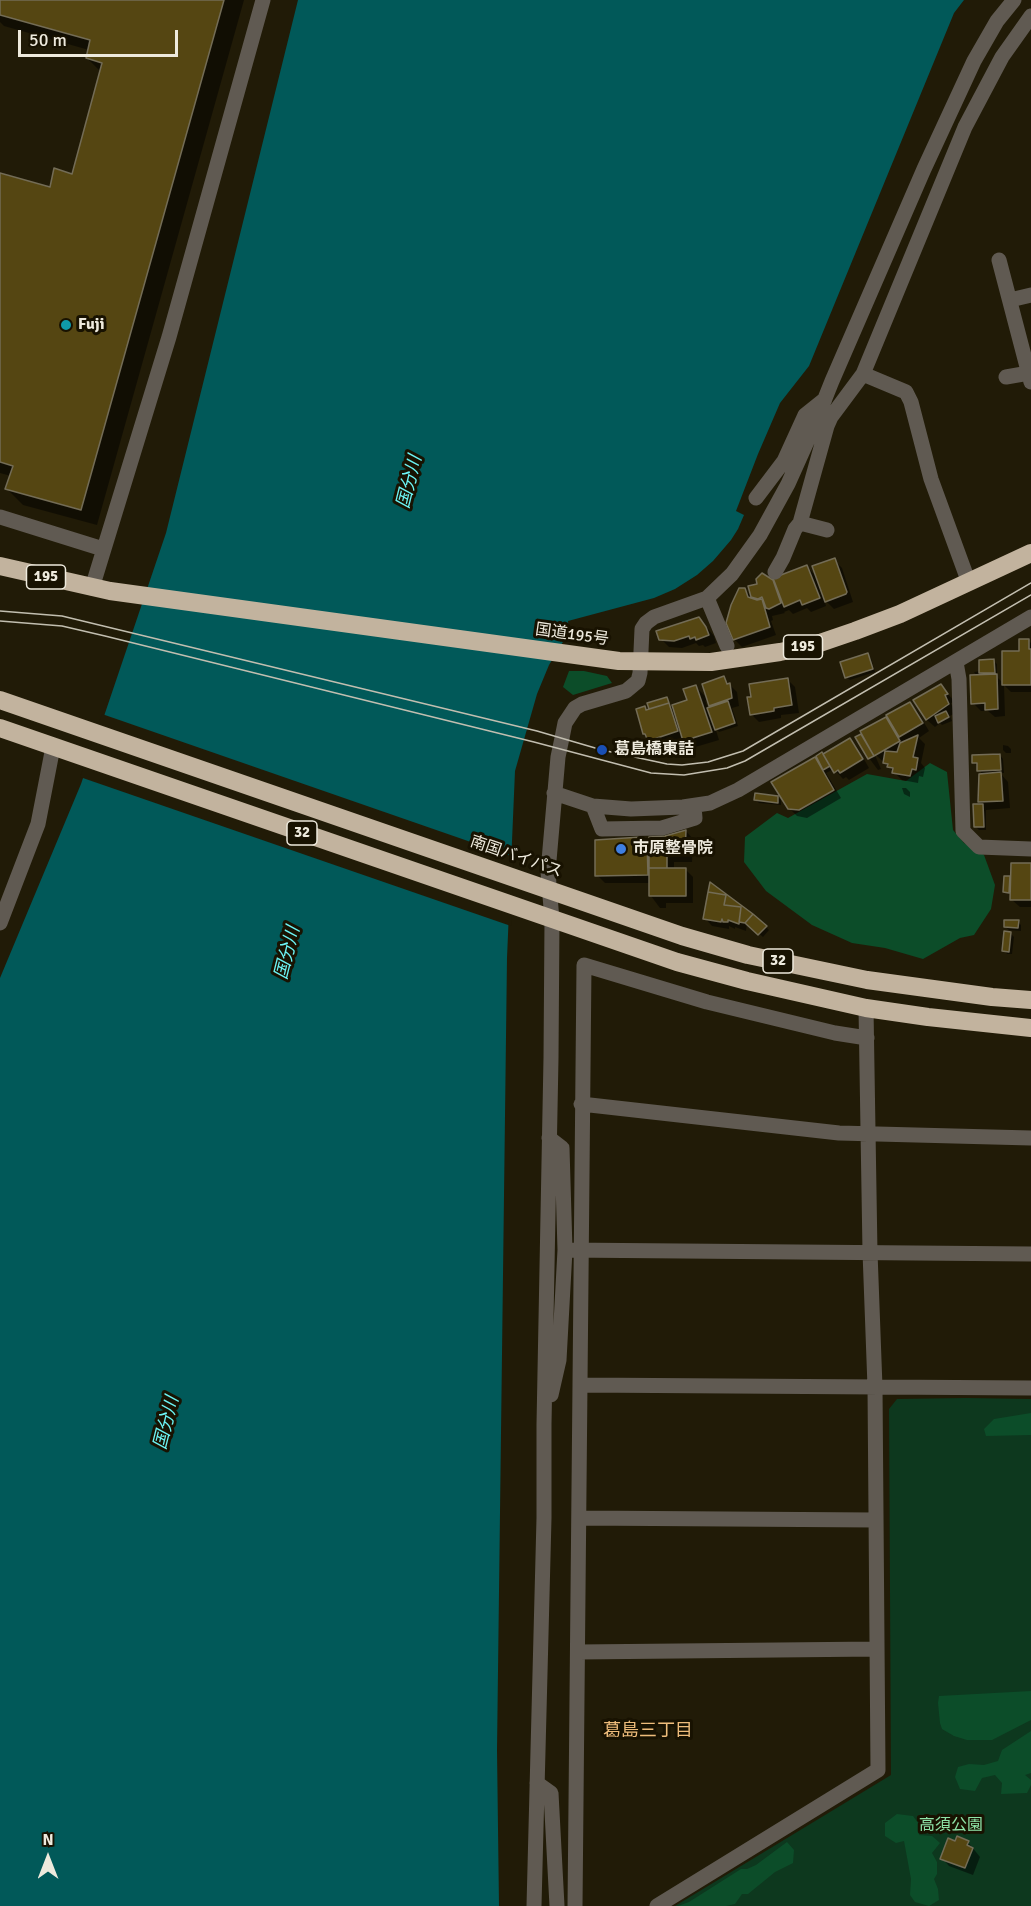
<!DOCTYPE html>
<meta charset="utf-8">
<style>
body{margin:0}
#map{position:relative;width:1031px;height:1906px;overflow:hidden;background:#211b07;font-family:Signika,sans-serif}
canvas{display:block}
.north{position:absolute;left:18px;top:1828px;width:60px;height:60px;-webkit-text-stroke:4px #181201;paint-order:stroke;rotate:0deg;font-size:16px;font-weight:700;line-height:24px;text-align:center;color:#eeeadd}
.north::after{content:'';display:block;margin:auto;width:21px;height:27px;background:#eeeadd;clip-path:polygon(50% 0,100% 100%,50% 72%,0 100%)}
.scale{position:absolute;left:18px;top:30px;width:160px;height:27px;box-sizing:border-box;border:3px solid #eeeadd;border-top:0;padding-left:8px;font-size:18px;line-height:21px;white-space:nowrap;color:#eeeadd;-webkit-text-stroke:4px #181201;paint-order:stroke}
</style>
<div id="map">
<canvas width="1031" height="1906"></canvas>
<div class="north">N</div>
<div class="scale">50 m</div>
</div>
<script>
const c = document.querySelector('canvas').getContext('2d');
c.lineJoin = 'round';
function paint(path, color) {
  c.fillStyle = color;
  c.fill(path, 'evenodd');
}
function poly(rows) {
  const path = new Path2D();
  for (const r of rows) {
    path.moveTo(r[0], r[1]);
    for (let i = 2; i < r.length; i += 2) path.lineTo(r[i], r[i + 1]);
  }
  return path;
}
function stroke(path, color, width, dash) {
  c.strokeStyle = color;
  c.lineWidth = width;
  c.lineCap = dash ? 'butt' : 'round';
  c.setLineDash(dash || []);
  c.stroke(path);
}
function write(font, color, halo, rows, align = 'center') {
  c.font = font + ' Signika,"Noto Sans JP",sans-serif';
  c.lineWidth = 6;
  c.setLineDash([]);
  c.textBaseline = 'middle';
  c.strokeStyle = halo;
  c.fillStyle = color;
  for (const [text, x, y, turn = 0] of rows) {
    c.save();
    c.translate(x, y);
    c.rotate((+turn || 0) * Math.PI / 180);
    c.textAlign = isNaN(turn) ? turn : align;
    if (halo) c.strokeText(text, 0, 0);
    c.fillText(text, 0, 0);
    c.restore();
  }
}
paint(poly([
 [966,1398,1031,1399,1031,1906,675,1906,891,1775,889,1409,897,1399]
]), '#0d381e');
paint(poly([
 [569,671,584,671,607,676,612,683,573,695,563,687],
 [930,763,947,772,953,830,964,843,984,855,995,885,991,909,974,935,960,938,923,959,885,948,852,943,812,925,766,891,744,862,745,837,777,813,788,818,867,774,906,781],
 [1031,1413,1031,1435,986,1436,984,1429,994,1419],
 [1031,1691,1031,1720,992,1740,967,1740,954,1736,942,1729,940,1723,938,1703,939,1696],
 [1031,1731,1031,1773,1025,1775,1031,1780,1031,1785,1027,1793,1001,1794,1002,1783,995,1775,982,1778,975,1791,960,1789,955,1777,958,1767,969,1764,984,1765,998,1761,1002,1750],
 [897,1814,913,1816,921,1827,919,1835,932,1836,940,1843,932,1853,937,1862,937,1874,934,1879,938,1889,939,1900,929,1906,915,1902,910,1895,911,1879,904,1841,896,1843,885,1836,885,1823],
 [787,1842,794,1850,793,1863,775,1872,748,1894,742,1894,735,1904,726,1906,678,1906,689,1902,741,1869,747,1869,756,1865]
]), '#0c4d29');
paint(poly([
 [298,0,964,0,954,13,809,366,780,403,758,454,736,511,744,515,738,529,731,540,713,561,697,575,675,589,654,598,568,621,569,632,549,665,537,694,515,771,507,958,497,1750,499,1906,0,1906,0,978,81,784,166,533]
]), '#015959');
paint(poly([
 [102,714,514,857,511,926,80,777]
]), '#211b07');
paint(poly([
 [0,0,244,0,97,525,23,505,7,489,11,476,0,473,0,175,51,189,73,176,101,72,87,58,89,50,4,26,0,22],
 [834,560,842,568,853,602,834,609,824,599,826,606,811,612,807,608,793,614,789,610,784,612,785,613,772,616,773,620,771,621,776,635,742,647,734,639,744,589,753,598,750,587,759,585,762,575,776,583,807,567,818,578],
 [699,618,714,636,716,643,705,647,703,645,699,646,696,643,682,648,669,647,661,639],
 [1028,640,1031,643,1031,692,1011,692,1004,685,1005,716,995,717,988,711,981,711,973,703,977,676,974,672,981,671,993,661,997,664,997,677,1003,683],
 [867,655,871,658,875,672,850,680,846,677],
 [723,678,737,692,739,706,732,708,738,726,719,732,715,727,719,740,692,748,684,739,657,748,649,740,645,708,648,711,651,710,649,704,666,698,671,707,689,701,696,687,708,699],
 [705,700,713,707,708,709],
 [787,679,795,687,799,713,781,715,781,718,759,722,751,714],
 [940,685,955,702,951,703,955,713,950,716,952,721,942,725,940,723,935,727,927,720,915,700],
 [910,704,917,711,929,731,919,738,925,744,921,763,925,768,923,777,919,776,918,783,902,780,874,753,881,769,878,770,869,758,861,735,867,741,862,732],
 [850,740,857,747,869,768,849,780,846,777,843,779,834,769,826,773,841,798,807,818,797,816,789,808,814,759,822,767,823,755],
 [1003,745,1008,746,1011,749,1011,753,1006,753,1003,750],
 [1000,755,1003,759,1004,773,1000,773,1008,782,1010,808,986,810,986,830,979,830,976,827,983,805,979,802,983,775,974,762],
 [902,788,906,788,910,792,910,797,904,794],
 [778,797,781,800,781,805,759,803,755,799],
 [686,831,693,839,692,862,674,862,674,869,685,869,693,877,693,903,666,903,666,908,660,908,651,896,651,883,605,883,597,875,640,839,644,842,648,842,645,838,653,839],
 [1031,864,1031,907,1020,907,1012,900,1012,895,1005,892,1009,878,1012,880],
 [709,894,766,927,769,930,763,937,747,923,746,931,735,927,735,929,729,926,729,929,712,926,705,918],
 [1018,922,1021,925,1021,931,1009,930,1006,927],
 [1010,933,1014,937,1012,954,1007,954,1004,950],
 [968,1842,980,1857,973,1875,949,1866,942,1858,956,1843]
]), '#0007');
const building = poly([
 [0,0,224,0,81,510,5,489,13,466,0,462,0,173,50,187,54,168,72,174,102,63,86,58,90,40,0,15,0,0],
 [835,558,847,592,846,594,825,602,812,566,835,558],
 [807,565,820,598,802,605,800,600,784,607,773,578,807,565],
 [762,573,773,580,781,603,769,609,766,608,762,597,758,599,751,597,748,586,757,584,756,579,762,573],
 [739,588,745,588,748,597,757,600,762,599,770,627,733,640,726,623,731,605,739,588],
 [699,617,706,627,709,635,696,640,695,637,690,639,689,636,674,641,659,640,656,631,699,617],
 [1019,639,1029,639,1029,649,1031,649,1031,685,1002,685,1002,651,1019,651,1019,639],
 [868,653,873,669,845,678,840,662,868,653],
 [994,659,995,673,979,673,979,660,994,659],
 [997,674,998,709,985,710,985,703,971,704,970,675,997,674],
 [724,676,727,684,730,683,732,698,709,706,702,684,724,676],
 [788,678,792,705,774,708,774,711,750,715,747,697,751,697,749,684,788,678],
 [941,684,948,694,945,695,949,704,926,720,913,700,941,684],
 [696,685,712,732,683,741,672,705,687,700,683,689,696,685],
 [667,697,669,703,649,709,647,703,667,697],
 [728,701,735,723,715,730,707,708,728,701],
 [910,702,923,723,899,737,886,715,910,702],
 [669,703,678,731,648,741,645,734,643,734,636,709,645,706,646,710,669,703],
 [946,711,949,717,938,723,935,716,946,711],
 [886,717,900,741,874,756,860,731,886,717],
 [861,734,874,756,868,759,855,737,861,734],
 [918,735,913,757,918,758,916,770,912,769,910,776,892,773,893,768,887,767,888,764,883,763,885,751,897,752,900,743,918,735],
 [850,738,863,759,840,773,838,770,834,773,823,754,850,738],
 [822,752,830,766,823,770,816,756,822,752],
 [1000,754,1001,770,977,771,977,763,972,763,972,755,1000,754],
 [815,757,834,790,799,810,788,809,771,782,815,757],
 [1001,772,1003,801,978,802,979,774,1001,772],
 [755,793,778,796,778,803,754,800,755,793],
 [973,804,983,804,984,827,974,827,973,804],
 [686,830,685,855,667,855,667,868,649,868,649,837,665,836,686,830],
 [641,837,640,841,647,841,648,875,595,876,595,840,641,837],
 [1011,863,1031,863,1031,900,1010,900,1011,863],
 [649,868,686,868,686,896,649,896,649,868],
 [1004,876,1010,876,1009,893,1003,892,1004,876],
 [710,882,753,914,745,923,739,922,741,907,724,905,726,895,708,892,710,882],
 [708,892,726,895,724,905,741,907,739,924,728,920,728,922,723,922,722,919,721,922,703,919,708,892],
 [753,914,767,926,758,935,745,923,753,914],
 [1004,920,1019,920,1018,928,1004,927,1004,920],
 [1004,931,1011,932,1009,952,1002,951,1004,931],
 [957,1836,969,1841,967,1845,973,1848,965,1868,940,1859,948,1838,955,1841,957,1836]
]);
paint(building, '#554612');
stroke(building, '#736c56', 1.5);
stroke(poly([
 [999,260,1031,382],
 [1010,300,1031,295],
 [863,374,965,127,1002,57,1031,16],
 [1006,377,1029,373],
 [816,422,827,426,831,417,863,374,906,392,911,402,931,479,969,583],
 [756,498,784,461,805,415,825,399],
 [0,517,103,549],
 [827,530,800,523,827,426],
 [775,572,783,558,795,529,800,523],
 [92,588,169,337,263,0],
 [707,598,727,646],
 [956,662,959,679,963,831,979,847,1031,849],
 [554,793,593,806,631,809,683,807,710,803,738,790,1031,617],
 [593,806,602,829,662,828,695,818,694,806],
 [0,923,38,824,53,747],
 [581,1104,839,1133,1031,1138],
 [549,1138,562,1148,565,1250,559,1360,551,1395],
 [565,1250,1031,1254],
 [580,1385,1031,1388],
 [579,1518,875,1520],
 [578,1652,877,1649],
 [537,1783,551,1793,557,1906],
 [534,1906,544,1518,544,1424,551,1058,552,920,548,872,558,757,562,738,565,723,575,708,582,704,626,691,638,681,640,673,642,629,646,623,654,617,707,598,732,574,760,535,788,484,814,426,832,381,924,169,974,61,997,21,1014,0],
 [575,1906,584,965,707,1002,835,1033,867,1038],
 [657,1906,878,1770,875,1387,870,1252,866,1008]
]), '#605a52', 15);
stroke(poly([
 [0,566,110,591,619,661,711,662,780,652,814,645,855,631,900,614,1031,553],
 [0,700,682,936,748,955,867,980,992,997,1031,1000],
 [0,728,677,962,747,981,866,1008,928,1017,1031,1028]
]), '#c2b39e', 18);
stroke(poly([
 [0,611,62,616,537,731,602,750,667,764,682,765,708,762,743,751,1031,583],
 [0,621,62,626,105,636,534,742,651,773,684,775,727,768,745,761,1031,595]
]), '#c2beb0', 1.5);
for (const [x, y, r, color] of [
 [66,325,6,"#0f9aa8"],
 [602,750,6,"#1a4fb4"],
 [621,849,6,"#3f7fe0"]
]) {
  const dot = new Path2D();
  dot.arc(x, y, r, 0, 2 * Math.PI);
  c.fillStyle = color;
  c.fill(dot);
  stroke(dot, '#181201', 2);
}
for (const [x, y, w] of [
 [46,577,39],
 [803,647,39],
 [302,833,30],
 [778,961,30]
]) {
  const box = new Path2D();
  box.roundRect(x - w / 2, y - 12, w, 24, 4.5);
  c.fillStyle = '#181201';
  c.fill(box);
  stroke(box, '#eeeadd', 1.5);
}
write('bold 15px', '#eeeadd', null, [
 ["195",46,577],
 ["195",803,647],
 ["32",302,833],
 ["32",778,961]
]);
write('bold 16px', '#eeeadd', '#181201', [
 ["Fuji",78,325],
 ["葛島橋東詰",614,750],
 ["市原整骨院",633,849]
], 'left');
write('16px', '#eeeadd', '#181201', [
 ["国道195号",572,635,8],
 ["南国バイパス",516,857,19]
]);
write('16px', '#8ee4a8', '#181201', [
 ["高須公園",951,1826]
]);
write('italic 18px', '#6cf5f6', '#181201', [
 ["国分川",410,482,-76],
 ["国分川",288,953,-76],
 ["国分川",167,1423,-76]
]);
write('18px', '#eebc7b', '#181201', [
 ["葛島三丁目",648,1731]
]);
</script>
